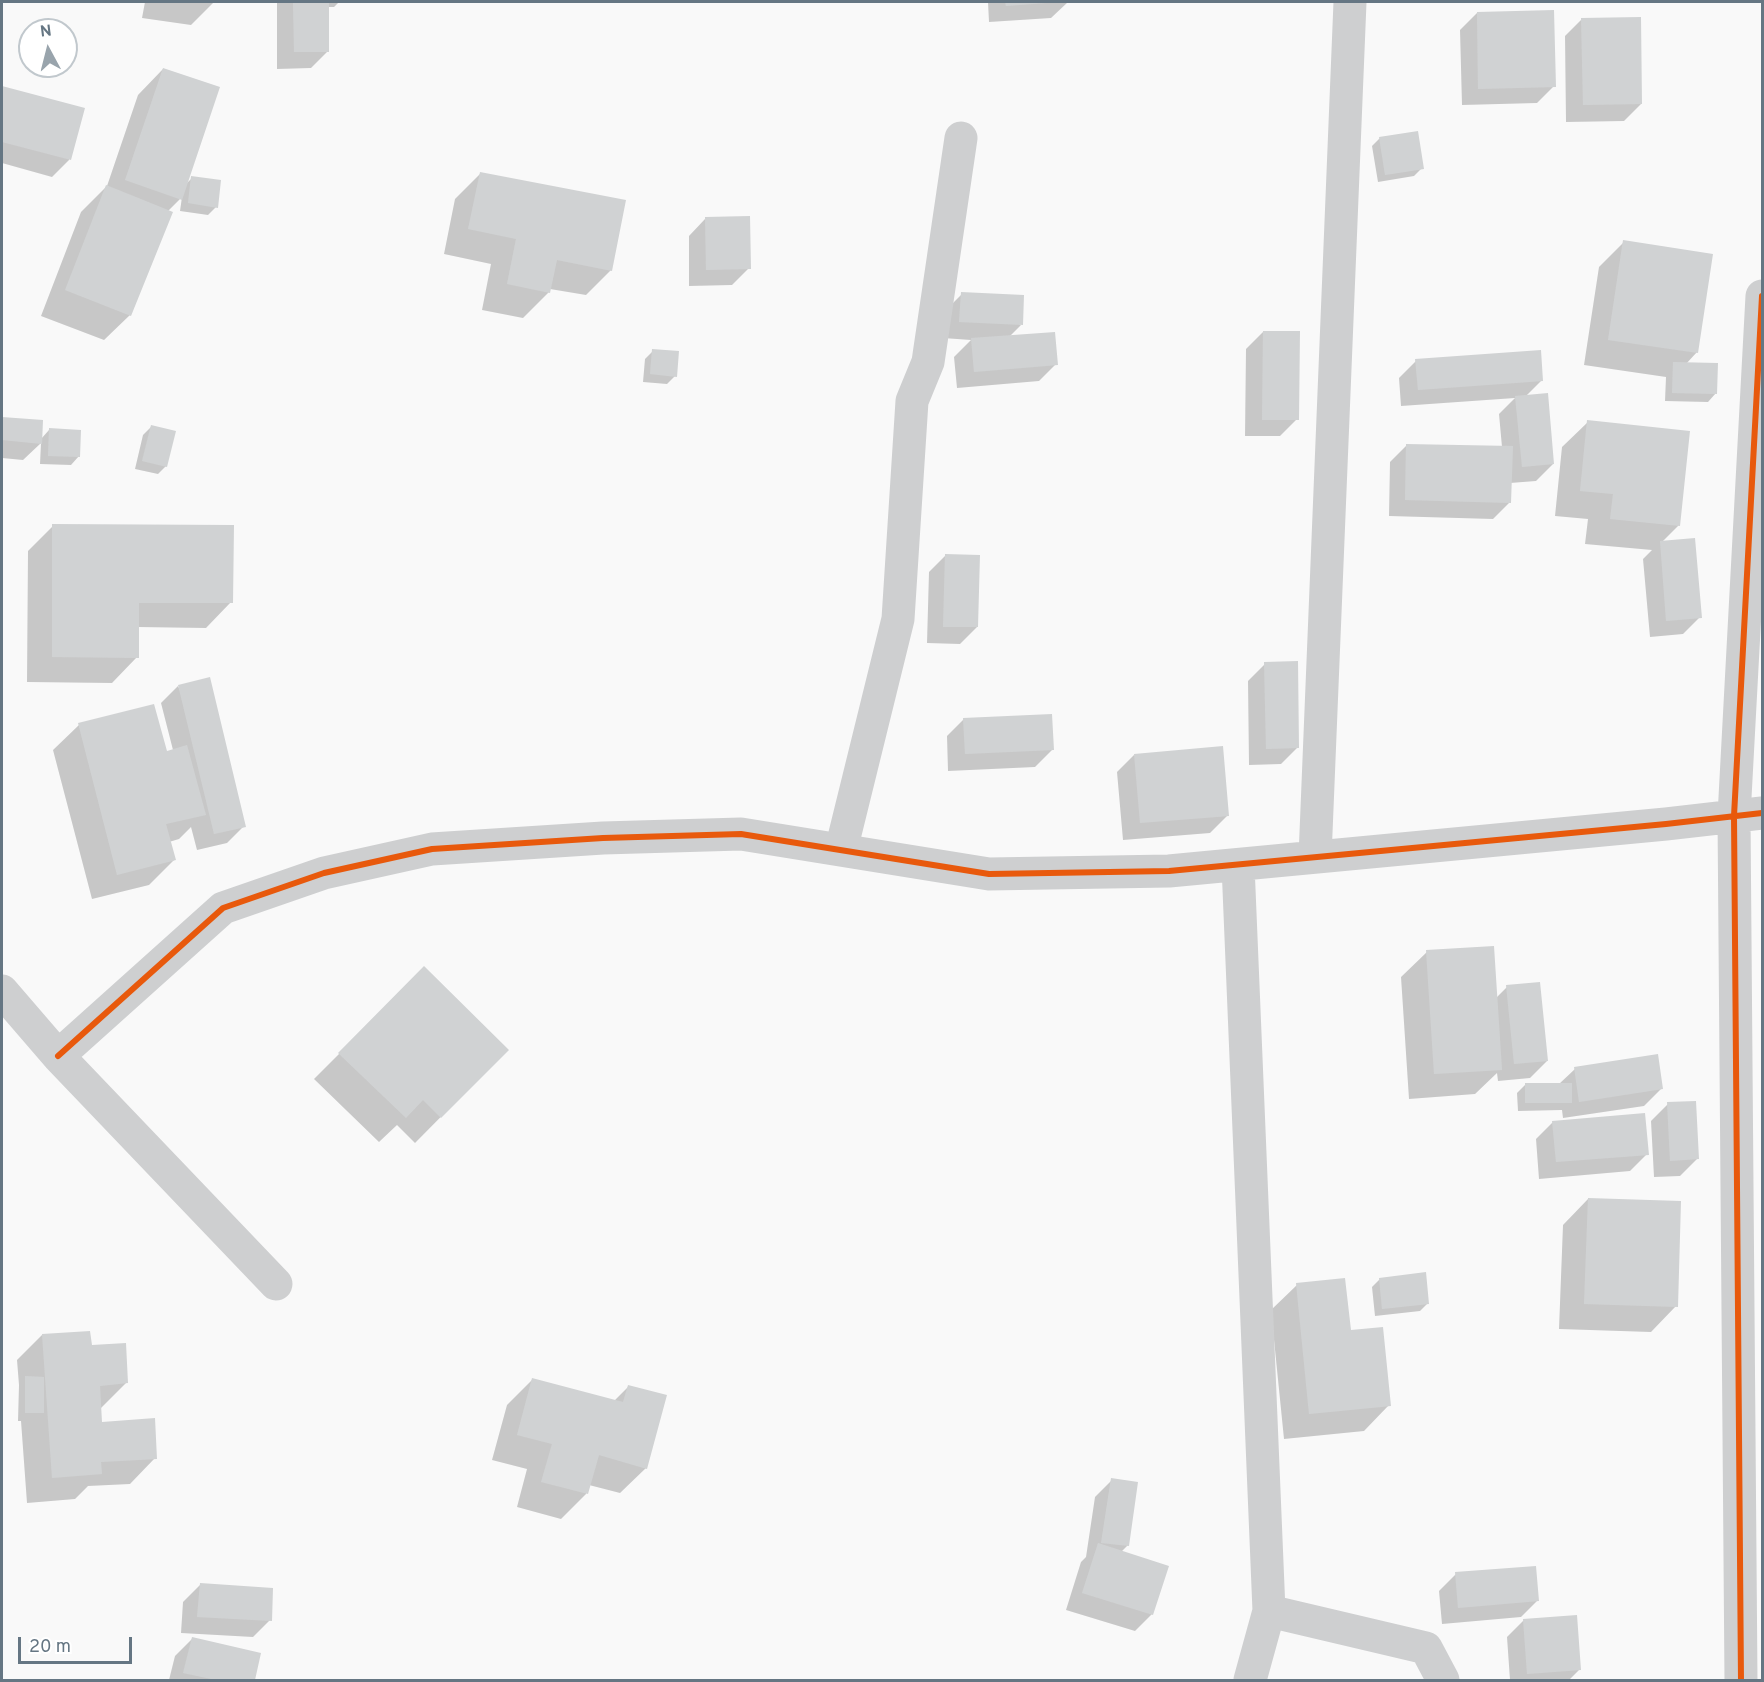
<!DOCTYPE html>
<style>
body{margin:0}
#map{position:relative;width:1764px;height:1682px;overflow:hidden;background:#f9f9f9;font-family:Overpass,sans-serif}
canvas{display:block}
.frame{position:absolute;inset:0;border:3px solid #657683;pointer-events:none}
.north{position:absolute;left:18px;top:18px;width:60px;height:60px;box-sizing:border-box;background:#fff;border:2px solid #c1c8cd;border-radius:50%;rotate:353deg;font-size:16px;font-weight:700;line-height:24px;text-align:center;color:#657683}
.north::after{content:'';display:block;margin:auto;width:21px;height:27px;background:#99a4ac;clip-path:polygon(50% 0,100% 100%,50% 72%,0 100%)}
.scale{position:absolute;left:18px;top:1637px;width:114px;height:27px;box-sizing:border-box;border:3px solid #657683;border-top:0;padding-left:8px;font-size:18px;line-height:21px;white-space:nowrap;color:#657683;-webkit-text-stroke:4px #fff;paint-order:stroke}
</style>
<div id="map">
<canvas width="1764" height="1682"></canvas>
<div class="frame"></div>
<div class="north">N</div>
<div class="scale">20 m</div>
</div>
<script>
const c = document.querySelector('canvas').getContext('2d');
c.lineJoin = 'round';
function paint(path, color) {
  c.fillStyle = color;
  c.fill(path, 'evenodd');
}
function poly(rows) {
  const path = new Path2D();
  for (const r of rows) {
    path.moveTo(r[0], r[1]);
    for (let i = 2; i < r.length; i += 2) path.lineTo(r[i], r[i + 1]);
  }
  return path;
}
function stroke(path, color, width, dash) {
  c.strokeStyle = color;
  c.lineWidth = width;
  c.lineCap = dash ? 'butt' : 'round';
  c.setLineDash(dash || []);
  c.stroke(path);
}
paint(poly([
 [145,2,214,2,191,25,142,18],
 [277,2,339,2,334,7,327,7,328,51,311,68,277,69],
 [988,2,1068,2,1051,18,989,22],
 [1477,13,1554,86,1537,103,1462,105,1460,30],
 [1582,19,1641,104,1624,121,1566,122,1565,36],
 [163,69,186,184,192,178,216,207,208,215,180,211,182,197,168,211,130,315,104,340,41,316,81,212,107,186,138,95],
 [2,88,83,110,69,160,52,177,2,163],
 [1380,138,1422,168,1414,176,1378,182,1372,146],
 [480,174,611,270,586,295,550,289,549,292,523,318,482,310,491,264,444,254,455,199],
 [705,219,749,268,732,285,689,286,689,236],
 [1624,242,1697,352,1686,364,1716,393,1708,402,1665,401,1666,377,1584,365,1599,267],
 [962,294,1021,325,1009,337,1056,364,1039,381,957,388,954,357,971,340,943,338,945,311],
 [1263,332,1297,419,1280,436,1245,436,1246,349],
 [653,351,675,376,667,384,643,382,645,359],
 [1416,361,1541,381,1525,397,1553,464,1536,481,1510,483,1510,502,1493,519,1389,516,1390,462,1407,445,1502,447,1499,414,1515,398,1401,406,1399,378],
 [2,418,42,422,41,439,49,430,79,456,71,465,40,464,41,443,23,460,2,458],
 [1588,422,1679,525,1662,542,1700,617,1683,634,1650,637,1643,559,1652,550,1585,544,1588,519,1555,516,1562,447],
 [151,427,166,466,158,474,135,469,143,435],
 [53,526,231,602,206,628,137,627,137,657,112,683,27,682,28,551],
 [946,555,977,627,960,644,927,643,929,572],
 [1265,664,1298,747,1281,764,1249,765,1248,681],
 [178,686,244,826,227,843,197,850,191,827,179,839,169,842,174,860,149,885,92,899,53,750,79,725,166,752,173,750,161,703],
 [964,719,1052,750,1035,767,948,771,947,736],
 [1134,755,1227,816,1210,833,1123,840,1117,772],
 [1427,952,1496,998,1507,987,1547,1061,1530,1078,1498,1081,1497,1073,1475,1094,1409,1099,1401,977],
 [424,969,507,1050,415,1143,397,1125,379,1142,314,1079],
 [1575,1069,1661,1089,1644,1106,1563,1118,1562,1110,1518,1111,1517,1093,1525,1085,1559,1084],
 [1668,1104,1697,1159,1680,1176,1654,1177,1651,1121],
 [1553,1122,1647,1154,1630,1171,1539,1179,1536,1139],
 [1588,1199,1676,1306,1651,1332,1559,1329,1563,1225],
 [1380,1279,1428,1303,1420,1311,1375,1316,1372,1287],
 [1297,1285,1349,1332,1389,1405,1364,1431,1284,1439,1271,1310],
 [42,1335,90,1347,126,1383,101,1408,101,1424,155,1458,130,1484,88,1486,75,1499,27,1503,21,1421,18,1421,19,1385,17,1360],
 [533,1379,614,1401,628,1387,646,1468,620,1493,589,1485,586,1494,561,1519,517,1507,527,1469,492,1460,507,1405],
 [1112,1480,1128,1545,1121,1552,1152,1614,1135,1631,1066,1610,1081,1562,1086,1557,1095,1497],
 [1456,1574,1538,1600,1521,1617,1442,1624,1439,1591],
 [200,1585,270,1620,253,1637,181,1633,183,1602],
 [1524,1620,1579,1670,1569,1680,1510,1680,1507,1637],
 [192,1639,260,1654,254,1680,169,1680,175,1656]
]), '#0003');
paint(poly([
 [293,2,329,2,329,52,294,52],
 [1005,2,1046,2,1046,3,1006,6],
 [1554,10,1556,87,1478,89,1477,12],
 [1641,17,1642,104,1583,105,1581,18],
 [163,68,220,87,182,200,125,180],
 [2,86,85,108,71,160,2,142],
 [1418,131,1424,169,1385,175,1379,137],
 [480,172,626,200,612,271,557,260,550,293,507,284,516,239,468,229],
 [191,176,221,180,218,208,188,203],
 [106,185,173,212,131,316,65,290],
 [750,216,751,269,706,270,705,217],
 [1623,240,1713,254,1698,353,1608,340],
 [961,292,1024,295,1023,325,959,322],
 [1263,331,1300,331,1299,420,1262,420],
 [1055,332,1058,365,974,372,971,338],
 [652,349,679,351,677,377,650,374],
 [1541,350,1543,381,1418,390,1415,359],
 [1673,362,1718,363,1717,394,1672,393],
 [1548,393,1554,464,1522,467,1515,396],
 [2,417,43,420,42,444,2,440],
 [1587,420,1690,431,1680,526,1610,519,1613,494,1580,491],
 [151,425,176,431,167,467,142,461],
 [49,428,81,430,80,457,48,456],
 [1406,444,1513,446,1511,503,1405,500],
 [52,524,234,525,233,603,139,603,139,658,52,657],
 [1695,538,1702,618,1666,621,1660,541],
 [945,554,980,555,978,627,943,627],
 [1298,661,1299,748,1266,749,1264,662],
 [210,677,246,827,214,834,178,685],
 [154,704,167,751,187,745,206,815,166,824,176,860,117,875,78,723],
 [1052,714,1054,750,965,754,963,718],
 [1223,746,1229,816,1140,823,1134,754],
 [1494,946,1502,1070,1434,1074,1426,950],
 [424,966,509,1050,441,1118,423,1100,406,1118,338,1053],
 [1540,982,1548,1061,1514,1064,1506,985],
 [1658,1054,1663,1089,1579,1102,1574,1067],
 [1525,1083,1572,1083,1572,1103,1525,1103],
 [1696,1101,1699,1159,1670,1161,1667,1102],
 [1645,1113,1649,1155,1556,1162,1552,1121],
 [1588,1198,1681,1201,1678,1307,1584,1304],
 [1426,1272,1429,1304,1382,1309,1379,1278],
 [1345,1278,1351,1330,1383,1327,1391,1406,1309,1414,1296,1283],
 [90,1331,92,1345,126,1343,128,1383,100,1386,102,1422,155,1418,157,1459,101,1462,102,1474,52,1478,42,1334],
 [25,1376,44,1377,44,1413,25,1413],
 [532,1378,623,1402,628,1385,667,1395,647,1469,599,1455,588,1494,541,1482,552,1444,517,1435],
 [1111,1478,1138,1482,1129,1546,1101,1543],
 [1098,1543,1169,1566,1153,1615,1082,1593],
 [1536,1566,1539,1601,1458,1608,1455,1572],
 [200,1583,273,1588,272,1621,197,1617],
 [1577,1615,1581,1670,1527,1674,1523,1619],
 [192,1637,261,1653,255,1680,216,1680,183,1673]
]), '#d0d2d3');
stroke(poly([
 [841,850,898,619,912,401,928,362,961,138],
 [1315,857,1350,2],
 [1238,865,1269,1611,1250,1680],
 [2,991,58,1056,276,1284],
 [58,1056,223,908,324,873,432,849,603,838,741,834,989,874,1169,871,1666,824,1762,813],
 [1269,1611,1426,1648,1443,1680],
 [1741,1680,1734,816,1762,296]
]), '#cecfd0', 33);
stroke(poly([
 [58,1056,223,908,324,873,432,849,603,838,741,834,989,874,1169,871,1666,824,1762,813],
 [1741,1680,1734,816,1762,296]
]), '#e8590c', 6);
</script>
